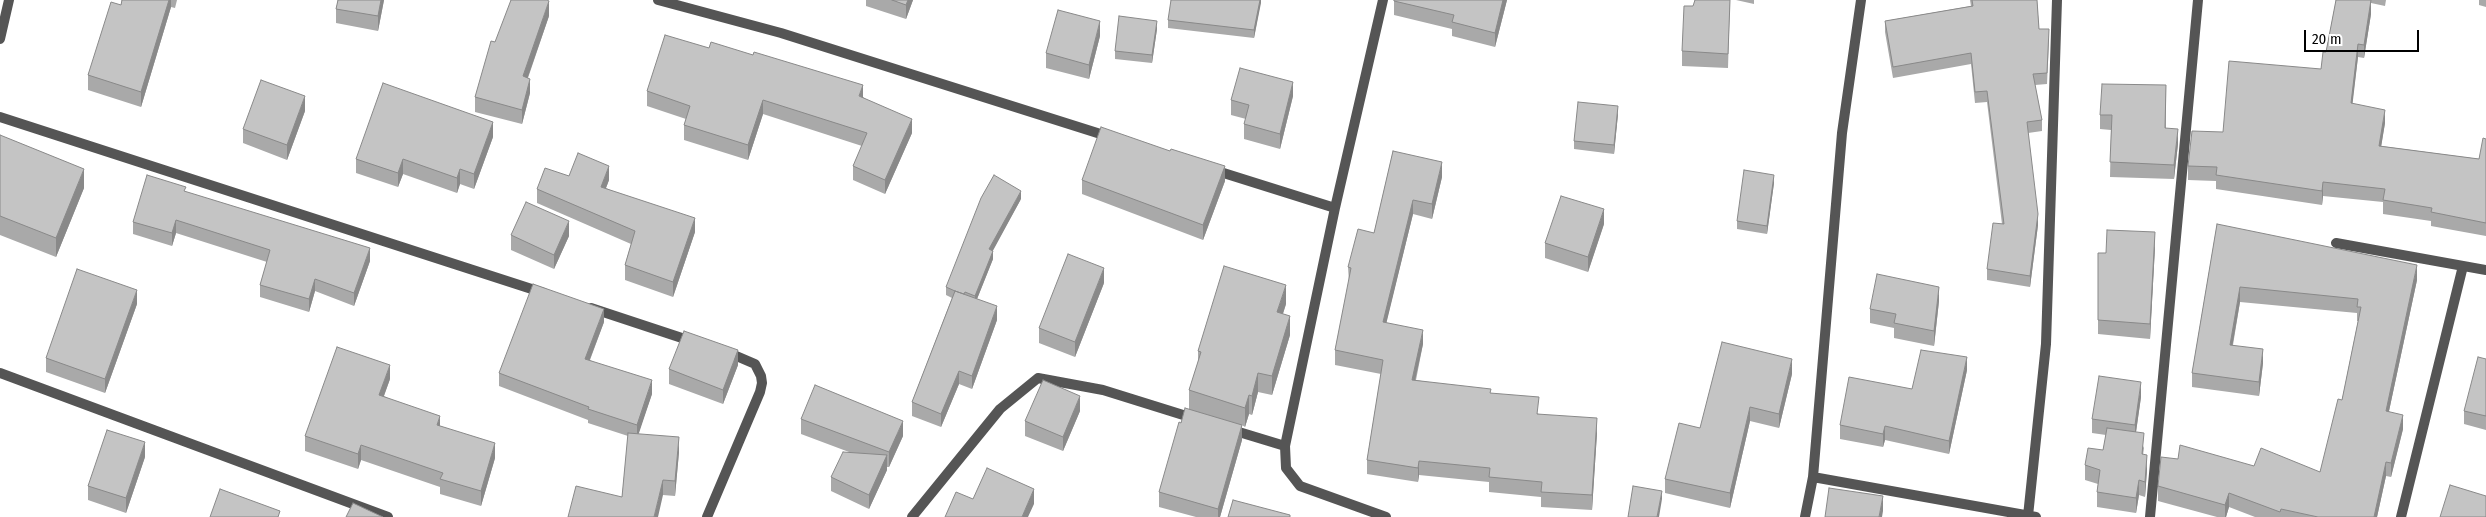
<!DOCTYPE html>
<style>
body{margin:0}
#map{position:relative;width:2486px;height:517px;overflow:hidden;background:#fff;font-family:"Fira Sans Condensed",sans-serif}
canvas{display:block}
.scale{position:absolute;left:2304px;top:30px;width:115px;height:22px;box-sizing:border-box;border:2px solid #000;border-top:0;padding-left:6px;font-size:15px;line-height:18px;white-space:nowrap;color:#000;-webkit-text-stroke:4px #fff;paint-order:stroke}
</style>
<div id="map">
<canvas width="2486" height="517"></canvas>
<div class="scale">20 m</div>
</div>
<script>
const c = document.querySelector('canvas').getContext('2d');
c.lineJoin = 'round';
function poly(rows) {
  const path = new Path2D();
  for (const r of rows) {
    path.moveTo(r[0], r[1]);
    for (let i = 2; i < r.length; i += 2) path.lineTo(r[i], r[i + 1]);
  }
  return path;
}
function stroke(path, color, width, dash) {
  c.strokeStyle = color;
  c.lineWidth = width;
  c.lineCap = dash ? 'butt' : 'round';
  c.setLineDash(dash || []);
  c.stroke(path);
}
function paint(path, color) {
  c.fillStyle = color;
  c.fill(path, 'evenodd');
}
stroke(poly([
 [658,0,781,33,1110,137],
 [1383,0,1335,208,1285,446,1286,468,1300,486,1386,517],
 [0,39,9,0],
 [0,117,544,293],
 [1214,170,1335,208],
 [2336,243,2486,270],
 [591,308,694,342],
 [0,373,388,517],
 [1229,429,1285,446],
 [1813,477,2036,517],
 [2028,516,2046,344,2057,0],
 [707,517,760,392,762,383,761,376,755,364,727,352],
 [912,517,1000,409,1038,378,1103,390,1196,419],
 [1805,517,1813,477,1842,133,1861,0],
 [2150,517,2198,0],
 [2401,517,2463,266]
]), '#555', 10);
paint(poly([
 [122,0,177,0,175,8,171,7,141,107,88,90,88,75,121,5],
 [338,0,384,0,378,31,336,23,336,9],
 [866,0,913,0,906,19,866,6],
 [1261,0,1254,38,1168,28,1168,20],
 [1394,0,1507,0,1495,47,1452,36,1452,29,1394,15],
 [1695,0,1730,0,1728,68,1682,66,1682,51],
 [1736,0,1754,0,1754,4],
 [1970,0,2037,0,2039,29,2049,40,2047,84,2035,85,2042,120,2042,131,2028,133,2038,225,2030,287,1987,280,1987,269,2002,224,1987,102,1975,103,1971,64,1893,78,1885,32,1885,21,1971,6],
 [2336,0,2386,0,2385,6,2371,3,2371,14,2364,58,2358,57,2352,104,2385,123,2381,146,2479,159,2486,139,2486,236,2431,226,2431,221,2383,214,2383,202,2323,196,2322,205,2216,189,2216,181,2188,180,2188,166,2223,132,2321,69,2326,52],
 [2479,0,2486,0,2486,7,2479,5],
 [549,16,528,78,530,93,522,124,475,112,475,97,495,42],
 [1157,29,1152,63,1115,59,1115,51],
 [1100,36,1089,79,1046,68,1046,53],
 [2166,85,2166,129,2178,144,2174,179,2110,177,2111,130,2100,129,2100,115],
 [647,91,863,97,912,133,885,194,853,180,853,166,862,146,763,114,748,160,684,140,684,125,686,119,647,106],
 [1293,96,1280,149,1244,139,1244,124,1246,119,1231,115,1231,100],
 [305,111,287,160,243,143,243,129],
 [1618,114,1614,154,1574,149,1574,141],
 [0,135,84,188,56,257,0,235],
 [493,137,474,189,460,184,457,193,403,174,398,187,356,173,356,159],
 [1393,151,1442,177,1432,219,1413,214,1386,323,1423,344,1416,380,1491,393,1539,414,1597,433,1592,510,1541,507,1541,497,1489,492,1489,482,1419,475,1418,482,1367,474,1367,460,1381,374,1335,365,1335,350,1349,282,1348,267,1374,233],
 [569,176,609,180,606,188,695,232,673,297,625,280,625,265,631,244,537,203,537,189],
 [1082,180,1225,181,1203,240,1082,194],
 [1774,183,1767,234,1737,229,1737,221],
 [186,192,370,261,354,306,315,291,309,312,260,297,260,285,267,262,176,233,172,246,133,234,133,222],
 [1021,199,992,251,993,259,977,299,997,320,972,389,959,384,941,427,912,416,912,402,952,298,946,295,946,287],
 [1604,224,1588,272,1545,258,1545,243],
 [2217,224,2417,280,2389,411,2403,429,2391,477,2386,476,2377,517,2255,517,2229,507,2226,517,2217,517,2158,501,2158,486,2254,466,2320,472,2342,400,2358,321,2357,321,2357,313,2240,302,2233,345,2263,363,2259,396,2192,387,2192,373],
 [511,235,569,236,554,269,511,250],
 [2155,247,2150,339,2098,334,2098,253,2106,253],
 [1104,283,1075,357,1039,343,1039,328],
 [1939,301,1934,346,1894,338,1894,328,1870,323,1870,309],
 [137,304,105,393,46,372,46,358],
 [1286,304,1283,314,1290,335,1272,395,1258,392,1252,415,1249,414,1245,427,1242,425,1242,440,1220,517,1196,517,1159,507,1159,492,1181,423,1189,409,1189,390,1198,363,1198,351],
 [604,322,590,360,652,394,638,434,679,452,675,496,663,495,622,497,628,436,588,423,588,420,499,386,499,373],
 [2486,359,2486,430,2464,424,2464,411],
 [738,365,723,404,669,384,669,369],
 [1967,370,1949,454,1885,440,1883,447,1840,439,1840,425,1912,389],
 [1792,374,1779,428,1750,421,1730,508,1665,493,1665,479,1700,428],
 [390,379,384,396,440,426,495,458,481,506,440,494,440,487,361,460,358,469,305,451,305,436],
 [2141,397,2136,432,2144,448,2143,455,2147,470,2145,497,2139,495,2136,513,2097,507,2097,492,2098,484,2085,480,2085,465,2103,450,2106,435,2092,433,2092,419],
 [1080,411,1063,451,1025,436,1025,421],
 [801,419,903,436,889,467,887,467,887,470,869,509,831,491,831,477,849,452,801,434],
 [145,457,126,513,88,500,88,486]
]), '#a9a9a9');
paint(poly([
 [169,0,171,0,171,7,141,107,141,92],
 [381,0,384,0,378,31,378,16],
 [908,0,913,0,906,19,906,5],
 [1260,0,1261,0,1261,3,1254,38,1254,30],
 [1503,0,1507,0,1495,47,1495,33],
 [2371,0,2371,14,2364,58,2364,45],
 [549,1,549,16,523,91,523,76],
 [1100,21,1100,36,1089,79,1089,65],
 [1157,21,1157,29,1152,63,1152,55],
 [2358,44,2358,57,2351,117,2351,103],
 [530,79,530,93,522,124,522,110],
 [1293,82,1293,96,1280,149,1280,134],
 [863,85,863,99,859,96],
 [305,96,305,111,287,160,287,145],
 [763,100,763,114,748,160,748,145],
 [1618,106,1618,114,1614,154,1614,145],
 [2385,110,2385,123,2379,160,2379,146],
 [912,119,912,133,885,194,885,180],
 [493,122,493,137,474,189,474,174],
 [2178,129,2178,144,2174,179,2174,165],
 [403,159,403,174,398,187,398,173],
 [1442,162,1442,177,1432,219,1432,204],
 [609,166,609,180,601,201,601,187],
 [1225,166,1225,181,1203,240,1203,225],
 [84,169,84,188,56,257,56,238],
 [460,169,460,184,457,193,457,178],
 [1774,175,1774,183,1767,234,1767,226],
 [2323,182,2323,196,2322,205,2322,191],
 [1021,191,1021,199,989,258,989,249],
 [1413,200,1413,214,1383,337,1383,322],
 [1604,209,1604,224,1588,272,1588,257],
 [2038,214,2038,225,2030,287,2030,276],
 [695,218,695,232,673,297,673,282],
 [176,220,176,233,172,246,172,233],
 [569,221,569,236,554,269,554,255],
 [2155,232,2155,247,2150,339,2150,324],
 [370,248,370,261,354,306,354,293],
 [993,251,993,259,975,304,975,296],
 [2417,265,2417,280,2386,425,2386,411],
 [1104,268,1104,283,1075,357,1075,342],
 [315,279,315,291,309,312,309,299],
 [1286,285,1286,304,1277,331,1277,312],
 [1939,287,1939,301,1934,346,1934,331],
 [2240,287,2240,302,2230,359,2230,345],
 [137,290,137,304,105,393,105,379],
 [997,306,997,320,972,389,972,376],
 [604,309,604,322,585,372,585,359],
 [1290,316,1290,335,1272,395,1272,376],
 [1423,330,1423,344,1412,394,1412,380],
 [2263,349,2263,363,2259,396,2259,382],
 [738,350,738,365,723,404,723,390],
 [1967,357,1967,370,1949,454,1949,441],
 [1792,359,1792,374,1779,428,1779,414],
 [390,365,390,379,379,409,379,395],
 [959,371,959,384,941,427,941,414],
 [1258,373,1258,392,1252,415,1252,396],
 [652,380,652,394,637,439,637,425],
 [2141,382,2141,397,2135,439,2135,425],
 [1249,395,1249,414,1245,427,1245,408],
 [1080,396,1080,411,1063,451,1063,437],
 [1750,407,1750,421,1730,508,1730,493],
 [2403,415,2403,429,2391,477,2391,463],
 [440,416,440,430,437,425],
 [1597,418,1597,433,1592,510,1592,495],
 [903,421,903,436,889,467,889,452],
 [1242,425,1242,440,1220,517,1218,517,1218,509],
 [1885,426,1885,440,1883,447,1883,434],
 [679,437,679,452,675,496,675,481],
 [145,442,145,457,126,513,126,498],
 [495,443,495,458,481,506,481,491],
 [361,445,361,460,358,469,358,454],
 [887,455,887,470,869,509,869,495],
 [2147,455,2147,470,2145,497,2145,482],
 [1419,461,1419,475,1418,482,1418,468],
 [2386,462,2386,476,2377,517,2374,517],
 [663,480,663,495,658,517,654,517],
 [2139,480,2139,495,2136,513,2136,498],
 [1034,489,1034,504,1028,517,1022,517],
 [1662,491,1662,499,1659,517,1657,517],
 [2229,493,2229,507,2226,517,2225,517,2225,505],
 [1883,496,1883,511,1882,517,1879,517]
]), '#898989');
const building = poly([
 [122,0,169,0,141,92,88,75,111,2,121,5,122,0],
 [338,0,381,0,378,16,336,9,338,0],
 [511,0,547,0,549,1,523,76,530,79,522,110,475,97,491,41,495,42,511,0],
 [892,0,908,0,906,5,892,0],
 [1171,0,1260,0,1254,30,1168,20,1171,0],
 [1394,0,1503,0,1495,33,1452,22,1454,15,1394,1,1394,0],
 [1695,0,1730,0,1728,54,1682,51,1684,6,1693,6,1695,0],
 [1972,0,2037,0,2039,29,2049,29,2047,73,2033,74,2042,120,2027,122,2038,214,2030,276,1987,269,1993,223,2004,224,1987,91,1975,92,1971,53,1893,67,1885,21,1973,6,1972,0],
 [2336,0,2371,0,2364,45,2358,44,2351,103,2385,110,2379,146,2479,159,2483,138,2486,139,2486,223,2431,212,2432,208,2383,200,2385,189,2323,182,2322,191,2216,175,2217,167,2188,166,2192,131,2223,132,2229,61,2321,69,2323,52,2326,52,2336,0],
 [1058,10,1100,21,1089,65,1046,53,1058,10],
 [1119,16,1157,21,1152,55,1115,51,1119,16],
 [665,35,709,48,711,42,753,55,754,52,863,85,859,96,912,119,885,180,853,166,867,133,763,100,748,145,684,125,690,106,647,91,665,35],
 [1240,68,1293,82,1280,134,1244,124,1249,105,1231,100,1240,68],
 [261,80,305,96,287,145,243,129,261,80],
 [383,83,493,122,474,174,460,169,457,178,403,159,398,173,356,159,383,83],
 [2102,84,2166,85,2165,128,2178,129,2174,165,2110,162,2112,115,2100,115,2102,84],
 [1578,102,1618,106,1614,145,1574,141,1578,102],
 [1101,127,1170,151,1171,149,1225,166,1203,225,1082,180,1101,127],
 [0,135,84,169,56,238,0,216,0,135],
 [1393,151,1442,162,1432,204,1413,200,1383,322,1423,330,1412,380,1491,389,1490,393,1539,397,1537,414,1597,418,1592,495,1541,492,1542,482,1489,477,1490,468,1419,461,1418,468,1367,460,1383,360,1335,350,1351,268,1348,267,1358,229,1374,233,1393,151],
 [578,153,609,166,601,187,695,218,673,282,625,265,635,231,537,189,545,168,569,176,578,153],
 [1744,170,1774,175,1767,226,1737,221,1744,170],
 [147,175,186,187,184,191,370,248,354,293,315,279,309,299,260,285,270,250,176,220,172,233,133,222,147,175],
 [994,175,1021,191,989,249,993,251,975,296,965,292,964,294,955,291,946,287,981,198,994,175],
 [1561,196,1604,209,1588,257,1545,243,1561,196],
 [526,202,569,221,554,255,511,235,526,202],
 [2217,224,2417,265,2386,411,2403,415,2391,463,2386,462,2374,517,2318,517,2281,509,2280,512,2229,493,2225,505,2158,486,2161,457,2178,459,2180,445,2254,466,2261,448,2320,472,2338,399,2342,400,2361,307,2357,307,2358,299,2240,287,2230,345,2263,349,2259,382,2192,373,2217,224],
 [2107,230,2155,232,2150,324,2098,320,2098,253,2106,253,2107,230],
 [1068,254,1104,268,1075,342,1039,328,1068,254],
 [1224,266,1286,285,1277,312,1290,316,1272,376,1258,373,1252,396,1249,395,1245,408,1189,390,1201,352,1198,351,1224,266],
 [77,269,137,290,105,379,46,358,77,269],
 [1877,274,1939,287,1934,331,1894,323,1896,314,1870,309,1877,274],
 [533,284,604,309,585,359,652,380,637,425,588,409,589,407,499,373,533,284],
 [955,291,997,306,972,376,959,371,941,414,912,402,955,291],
 [684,331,738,350,723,390,669,369,684,331],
 [1722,342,1792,359,1779,414,1750,407,1730,493,1665,479,1679,423,1700,428,1722,342],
 [337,347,390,365,379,395,440,416,437,425,495,443,481,491,440,479,443,473,361,445,358,454,305,436,337,347],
 [1921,350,1967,357,1949,441,1885,426,1883,434,1840,425,1849,377,1912,389,1921,350],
 [2478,357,2486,359,2486,416,2464,411,2478,357],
 [2099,376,2141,382,2135,425,2092,419,2099,376],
 [1043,380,1080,396,1063,437,1025,421,1043,380],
 [815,385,903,421,889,452,801,419,815,385],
 [1185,408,1242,425,1218,509,1159,492,1179,422,1181,423,1185,408],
 [2107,428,2144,433,2142,454,2147,455,2145,482,2139,480,2136,498,2097,492,2100,470,2085,465,2088,448,2103,450,2107,428],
 [107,430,145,442,126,498,88,486,107,430],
 [628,433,679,437,675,481,663,480,654,517,568,517,576,486,622,497,628,433],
 [843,452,887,455,869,495,831,477,843,452],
 [987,468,1034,489,1022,517,945,517,956,492,973,499,987,468],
 [2450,485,2486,496,2486,517,2440,517,2450,485],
 [1633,486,1662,491,1657,517,1628,517,1633,486],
 [1829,488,1883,496,1879,517,1825,517,1829,488],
 [220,489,280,511,278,517,210,517,220,489],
 [1233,500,1290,515,1290,517,1228,517,1233,500],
 [353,503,383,517,346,517,353,503]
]);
paint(building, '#c4c4c4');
stroke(building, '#898989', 1);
</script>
